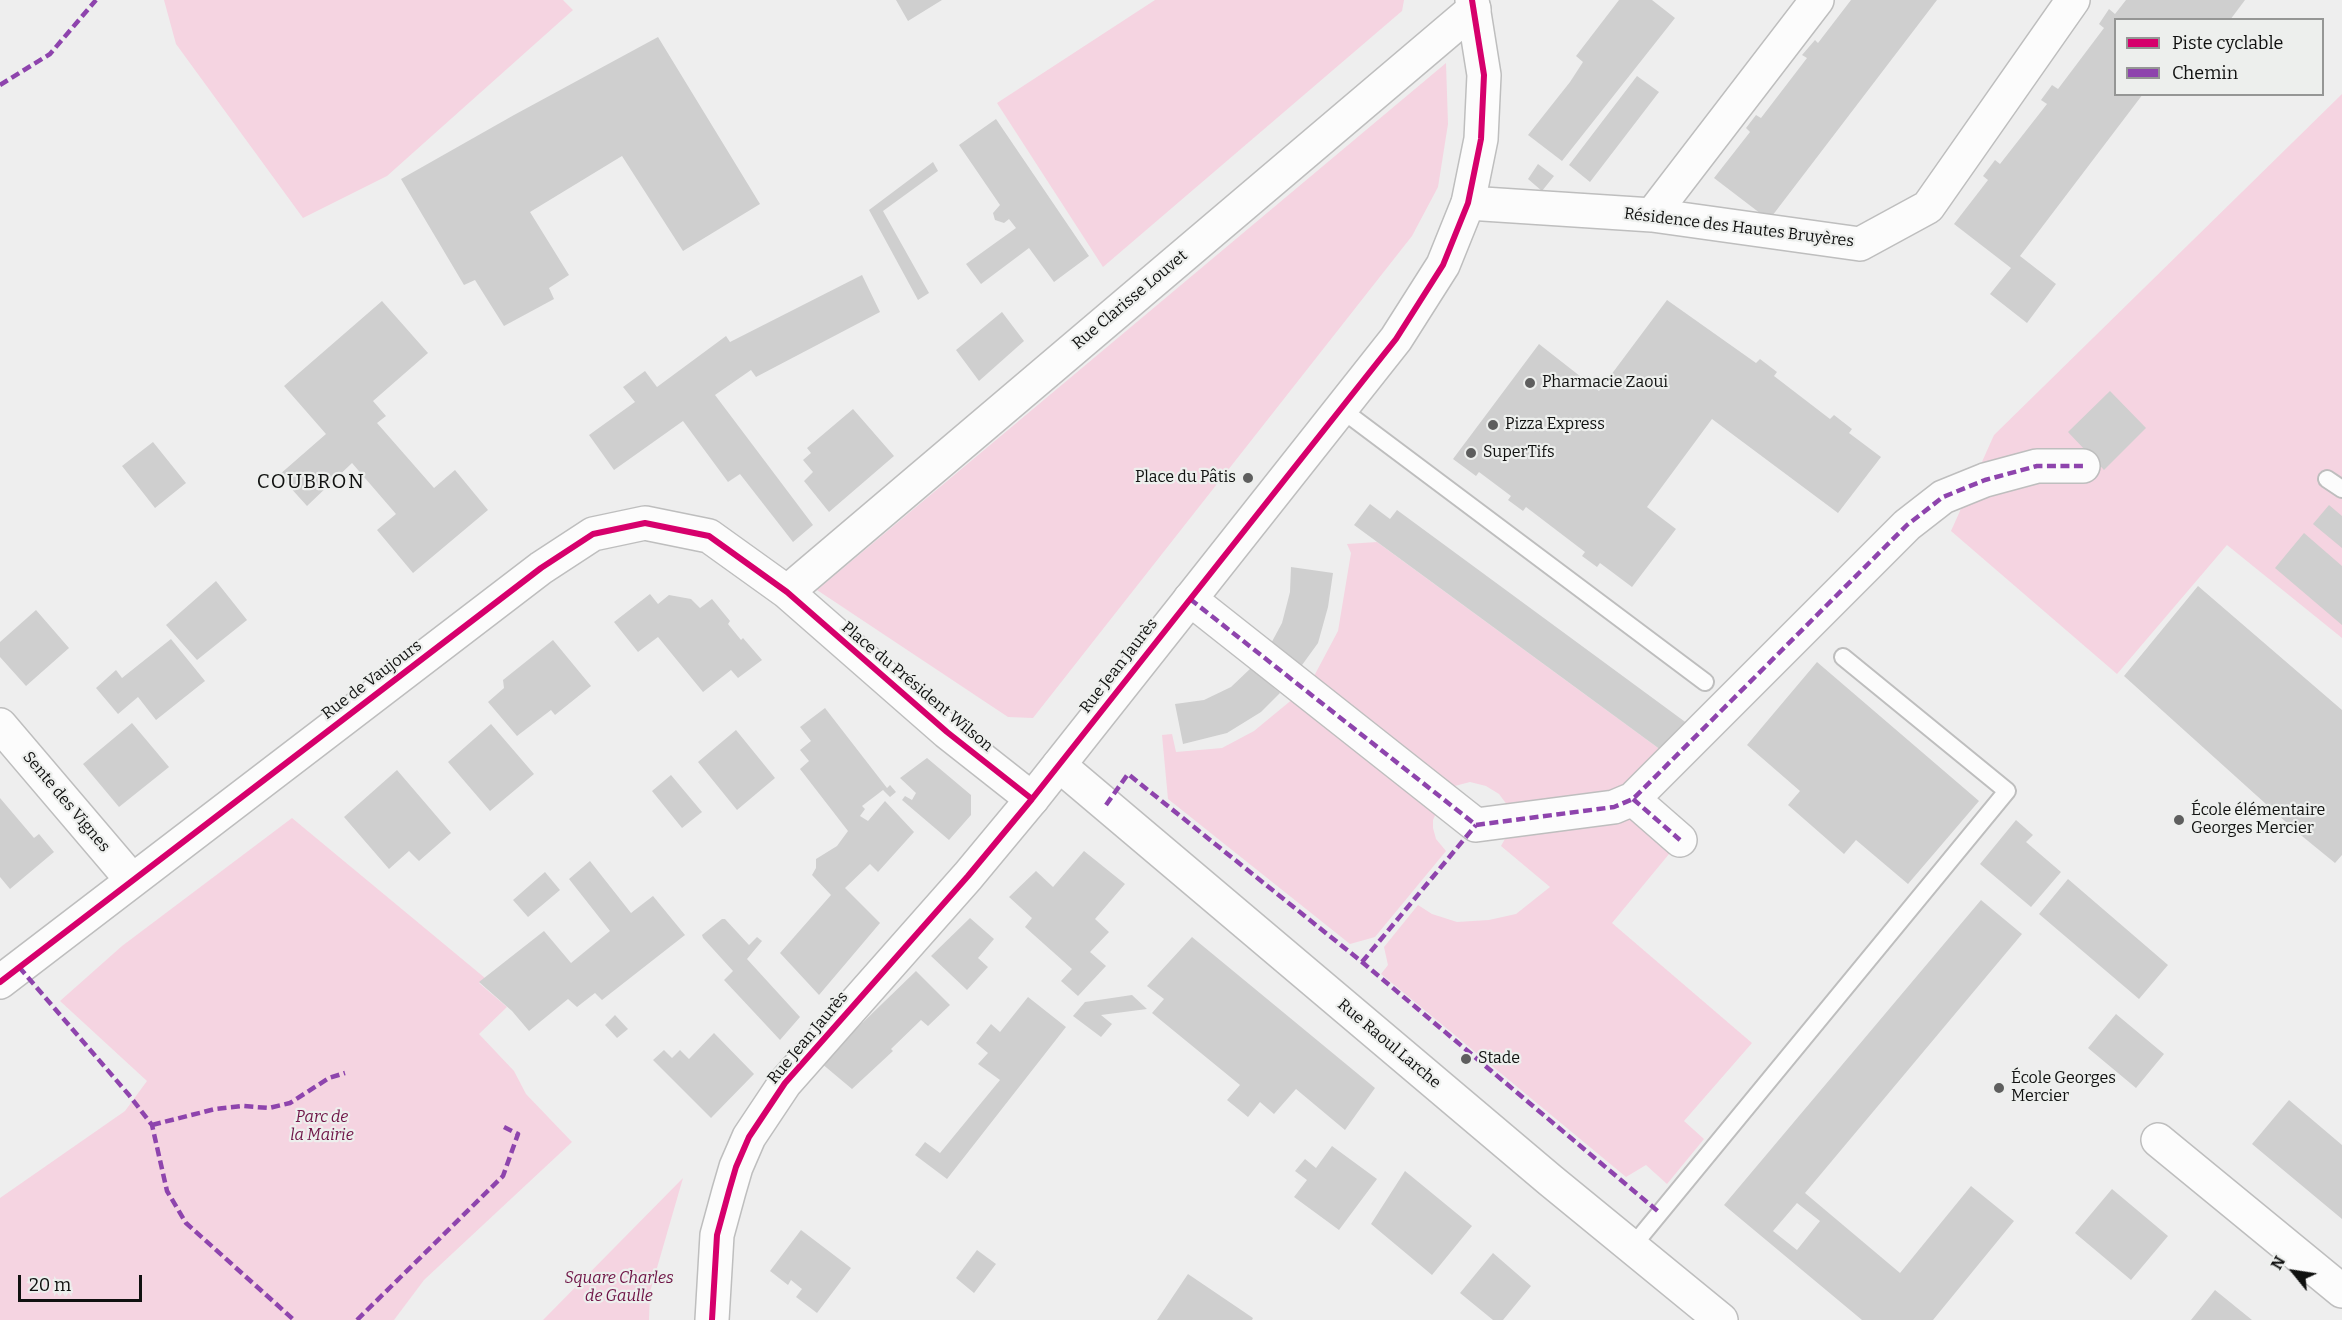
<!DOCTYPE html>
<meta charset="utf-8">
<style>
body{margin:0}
#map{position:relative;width:2342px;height:1320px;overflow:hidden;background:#eee;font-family:Bitter,serif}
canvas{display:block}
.legend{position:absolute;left:2114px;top:18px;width:210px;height:78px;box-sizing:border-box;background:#edefed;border:2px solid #959695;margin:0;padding:8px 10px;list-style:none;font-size:18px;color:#101110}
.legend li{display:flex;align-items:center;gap:12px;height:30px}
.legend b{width:30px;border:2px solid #959695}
.north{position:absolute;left:2264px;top:1242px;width:60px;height:60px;-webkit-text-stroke:4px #edefed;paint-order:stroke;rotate:300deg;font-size:16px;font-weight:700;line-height:24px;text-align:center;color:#101110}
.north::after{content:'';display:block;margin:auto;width:21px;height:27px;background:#101110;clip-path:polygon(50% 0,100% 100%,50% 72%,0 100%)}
.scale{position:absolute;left:18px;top:1275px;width:124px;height:27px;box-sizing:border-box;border:3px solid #101110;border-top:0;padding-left:8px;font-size:18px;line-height:21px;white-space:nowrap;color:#101110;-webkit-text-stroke:4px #edefed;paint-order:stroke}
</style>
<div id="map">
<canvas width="2342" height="1320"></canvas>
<ul class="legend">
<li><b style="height:8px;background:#d6006c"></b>Piste cyclable</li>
<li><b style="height:8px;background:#8e44ad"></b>Chemin</li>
</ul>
<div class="north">N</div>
<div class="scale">20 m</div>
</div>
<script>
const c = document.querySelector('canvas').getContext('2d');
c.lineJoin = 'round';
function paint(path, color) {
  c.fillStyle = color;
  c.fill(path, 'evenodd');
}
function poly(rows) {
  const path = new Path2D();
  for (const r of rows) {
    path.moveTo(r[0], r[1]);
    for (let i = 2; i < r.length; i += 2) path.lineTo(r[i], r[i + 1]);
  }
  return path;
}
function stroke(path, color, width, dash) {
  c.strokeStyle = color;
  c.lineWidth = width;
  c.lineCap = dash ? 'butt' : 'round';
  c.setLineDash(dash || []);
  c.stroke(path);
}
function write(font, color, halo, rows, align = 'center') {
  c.font = font + ' Bitter,serif';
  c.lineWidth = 4.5;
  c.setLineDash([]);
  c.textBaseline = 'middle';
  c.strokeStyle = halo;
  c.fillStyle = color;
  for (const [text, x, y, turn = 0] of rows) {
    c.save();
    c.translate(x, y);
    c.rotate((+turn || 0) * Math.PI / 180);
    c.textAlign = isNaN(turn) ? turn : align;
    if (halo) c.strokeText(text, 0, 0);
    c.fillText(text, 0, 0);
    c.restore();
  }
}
paint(poly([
 [164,0,563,0,573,10,387,176,303,218,176,44],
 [1155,0,1404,0,1402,11,1103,267,997,103],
 [1446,63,1448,124,1438,187,1412,236,1033,718,1008,717,817,590],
 [2342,94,2342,638,2227,545,2117,674,1951,531,1994,435],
 [1377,542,1665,753,1625,790,1508,806,1499,794,1486,786,1470,782,1451,787,1313,678,1338,631,1351,553,1347,544],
 [1294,698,1438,809,1433,820,1433,828,1436,839,1446,851,1375,937,1350,944,1168,799,1162,735,1172,734,1176,752,1222,748,1254,731],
 [1627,814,1674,848,1612,923,1752,1043,1684,1121,1704,1139,1667,1184,1646,1165,1626,1177,1381,974,1388,965,1384,947,1418,905,1432,914,1457,922,1489,920,1516,914,1550,887,1501,846,1510,830],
 [292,818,485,978,479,983,507,1007,479,1034,514,1071,526,1094,572,1142,424,1280,394,1320,0,1320,0,1198,125,1111,147,1081,60,1001,122,946],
 [683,1178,650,1292,649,1320,543,1320]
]), '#f5d4e1');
paint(poly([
 [896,0,942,0,908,21],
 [1619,0,1652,0,1675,18,1562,161,1528,135,1570,82,1583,62,1576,56],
 [1851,0,1937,0,1769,220,1714,178,1750,132,1746,128,1756,115,1761,118,1807,58,1802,55,1815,40,1818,43],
 [2126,0,2245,0,2230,20,2115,20,2115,94,2143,94,2020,256,2056,284,2027,323,1990,294,2011,268,1954,224,1988,180,1983,176,1995,160,2000,164,2047,104,2041,100,2052,85,2058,89,2104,28,2099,24,2109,9,2115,14],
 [658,37,760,204,683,251,622,156,530,212,569,275,549,288,554,299,504,326,475,280,464,285,401,179,514,115],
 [1637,76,1659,92,1590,182,1569,165],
 [996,119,1089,256,1054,282,1029,248,981,284,966,264,1016,228,1009,219,1004,223,995,220,993,213,1000,205,959,145],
 [933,162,938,171,883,211,929,293,918,300,869,210],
 [1538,164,1554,176,1542,191,1528,179],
 [862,275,880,312,756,377,751,370,715,395,813,525,793,542,740,474,728,482,683,421,614,470,589,435,635,402,623,387,645,371,657,387,726,336,730,342],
 [1667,300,1756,363,1760,359,1777,372,1774,376,1830,419,1834,415,1852,429,1849,433,1881,457,1838,513,1712,419,1647,507,1676,529,1632,587,1600,563,1597,567,1582,556,1585,552,1526,507,1523,511,1508,500,1511,496,1479,472,1476,476,1453,459,1539,344,1599,391],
 [382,301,428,353,373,401,386,416,377,423,434,488,455,470,488,510,413,573,377,530,396,514,352,463,307,506,279,475,326,434,284,386],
 [1002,312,1024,341,979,381,956,350],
 [2110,391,2146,428,2104,470,2068,432],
 [853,409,894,456,829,512,804,481,813,472,803,460,811,453,807,448],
 [153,442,186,483,155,508,122,466],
 [1370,504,1390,519,1397,510,1688,724,1665,753,1354,525],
 [2329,505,2342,516,2342,548,2313,524],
 [2304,533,2342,566,2342,625,2275,568],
 [1291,567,1333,573,1328,607,1318,643,1297,672,1268,649,1282,623,1290,592],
 [216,581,247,620,197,660,166,625],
 [2198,586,2342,710,2342,855,2335,863,2297,832,2124,676],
 [650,594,658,604,669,595,691,599,700,608,712,599,730,621,728,624,741,640,743,638,762,660,738,678,731,670,703,692,658,637,638,652,614,622],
 [36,610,69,648,26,686,0,657,0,642],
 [171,639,205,681,156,720,138,697,118,714,96,688,116,670,122,678],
 [553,640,591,686,555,715,551,710,517,736,488,702,504,688,503,680],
 [1817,662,1979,801,1908,884,1856,840,1844,854,1788,805,1800,791,1747,745],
 [1251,668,1280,693,1261,712,1227,733,1183,744,1175,704,1204,700,1231,687],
 [825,708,887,788,890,785,896,792,890,797,883,790,862,806,865,809,860,816,868,821,885,801,914,832,878,872,870,864,845,888,880,923,819,995,780,953,831,895,812,875,816,868,816,859,837,846,848,831,800,769,809,761,800,750,811,741,800,727],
 [132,723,169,767,119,807,83,764],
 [491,724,534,774,490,811,448,762],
 [736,730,775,778,737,810,698,762],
 [927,758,971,795,971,815,949,840,902,800,905,796,912,800,916,793,900,778],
 [397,770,451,833,419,861,409,851,389,869,344,817],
 [671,775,702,812,682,828,652,791],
 [0,798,34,838,39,834,54,852,10,889,0,877],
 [2016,820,2033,835,2026,842,2061,872,2031,907,1980,864],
 [1084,851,1125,884,1095,919,1109,932,1090,952,1106,966,1078,996,1061,981,1072,969,1025,927,1032,918,1009,897,1036,871,1053,887],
 [590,861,631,913,653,896,685,935,602,1000,595,993,577,1007,568,999,529,1031,512,1011,479,982,544,931,571,963,610,931,569,879],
 [545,872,560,890,528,917,513,900],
 [2068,879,2168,965,2139,999,2039,914],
 [1981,900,2022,934,1805,1193,1900,1273,1971,1186,2014,1221,1933,1320,1862,1320,1724,1205],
 [1797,1203,1820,1221,1797,1250,1773,1231],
 [970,918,994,939,978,958,988,967,967,990,931,956],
 [722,919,725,919,749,945,757,937,762,941,747,959,800,1017,780,1040,724,980,733,971,703,938,702,935],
 [1192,937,1375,1088,1345,1130,1296,1089,1274,1114,1260,1102,1248,1117,1227,1100,1240,1085,1152,1013,1164,999,1147,986],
 [916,971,950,1005,928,1026,921,1020,891,1049,893,1051,852,1089,821,1063],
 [1132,995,1147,1009,1101,1015,1112,1024,1101,1037,1073,1016,1085,1002],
 [1028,997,1066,1027,947,1179,915,1155,925,1142,940,1153,1000,1080,978,1064,988,1053,976,1043,991,1024,1000,1032],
 [2116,1014,2164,1054,2136,1088,2088,1048],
 [615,1015,628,1029,617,1038,605,1025],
 [714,1033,754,1074,711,1118,653,1060,664,1050,672,1058,680,1050,689,1059],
 [2289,1100,2342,1145,2342,1219,2252,1144],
 [1332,1146,1377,1179,1339,1230,1294,1197,1307,1180,1295,1171,1305,1159,1316,1168],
 [1405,1171,1472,1226,1432,1275,1371,1224],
 [2112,1189,2168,1236,2131,1280,2075,1233],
 [801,1230,851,1268,817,1313,796,1297,802,1289,791,1280,788,1285,770,1271],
 [977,1250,996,1264,974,1293,956,1278],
 [1493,1253,1531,1286,1503,1320,1493,1320,1460,1293],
 [1188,1274,1253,1318,1252,1320,1157,1320],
 [2215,1290,2252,1320,2191,1320]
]), '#cfcfcf');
const lane = poly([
 [1341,409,1705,682],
 [2327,479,2342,489],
 [1631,1248,2007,791,1843,657]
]);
const street = poly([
 [1468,203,1652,215,1860,244,1928,207,2073,0],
 [1652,215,1817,0],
 [787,592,1474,9],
 [1190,599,1476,825,1614,807,1633,799,1907,525,1943,497,1985,480,2037,466,2083,466],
 [0,725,132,880],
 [1059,765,1550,1180,1721,1320],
 [1633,799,1680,840],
 [0,982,541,568,593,534,645,523,709,536,787,592,947,732,1032,799],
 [2158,1140,2342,1291]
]);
const secondary = poly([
 [712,1320,717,1235,729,1191,736,1167,749,1137,785,1083,968,876,1032,799,1396,339,1443,265,1468,203,1481,139,1484,75,1472,0]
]);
stroke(lane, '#bebebe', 20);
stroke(street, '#bebebe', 36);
stroke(secondary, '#bebebe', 36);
stroke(lane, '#fcfcfc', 16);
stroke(street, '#fcfcfc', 33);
stroke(secondary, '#fcfcfc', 33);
stroke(poly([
 [0,85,50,54,96,0],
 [1190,599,1476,825,1614,807,1633,799,1907,525,1943,497,1985,480,2037,466,2083,466],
 [1633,799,1680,840],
 [1106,805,1128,774,1362,962,1660,1213],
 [1362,962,1476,825],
 [19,967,129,1095,152,1125,167,1191,186,1223,294,1320],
 [152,1125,215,1109,243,1106,269,1108,290,1103,329,1078,345,1073],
 [357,1320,503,1176,518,1134,504,1127]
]), '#8e44ad', 4.5, [9, 4.5]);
stroke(poly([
 [0,982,541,568,593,534,645,523,709,536,787,592,947,732,1032,799],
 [712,1320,717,1235,729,1191,736,1167,749,1137,785,1083,968,876,1032,799,1396,339,1443,265,1468,203,1481,139,1484,75,1472,0]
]), '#d6006c', 6);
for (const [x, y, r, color] of [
 [1530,383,6,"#5e5e5e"],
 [1493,425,6,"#5e5e5e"],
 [1471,453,6,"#5e5e5e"],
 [1248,478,6,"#5e5e5e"],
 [2179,820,6,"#5e5e5e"],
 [1466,1059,6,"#5e5e5e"],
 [1999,1088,6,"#5e5e5e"]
]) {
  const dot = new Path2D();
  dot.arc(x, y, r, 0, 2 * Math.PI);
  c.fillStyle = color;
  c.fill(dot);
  stroke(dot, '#edefed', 2);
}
write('16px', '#101110', '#edefed', [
 ["Résidence des Hautes Bruyères",1739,228,7],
 ["Rue Clarisse Louvet",1130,300,-40],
 ["Rue Jean Jaurès",1119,666,-52],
 ["Rue de Vaujours",372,680,-37],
 ["Place du Président Wilson",917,687,40],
 ["Sente des Vignes",66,802,50],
 ["Rue Jean Jaurès",808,1038,-50],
 ["Rue Raoul Larche",1389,1044,40]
]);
write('16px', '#101110', '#edefed', [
 ["Pharmacie Zaoui",1542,383],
 ["Pizza Express",1505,425],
 ["SuperTifs",1483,453],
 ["Place du Pâtis",1236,478,"right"],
 ["École élémentaire",2191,811],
 ["Georges Mercier",2191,829],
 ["Stade",1478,1059],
 ["École Georges",2011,1079],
 ["Mercier",2011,1097]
], 'left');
write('italic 16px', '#6e1446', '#edefed', [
 ["Parc de",322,1118],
 ["la Mairie",322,1136],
 ["Square Charles",619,1279],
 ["de Gaulle",619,1297]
]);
c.letterSpacing = '1.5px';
write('20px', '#101110', '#edefed', [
 ["COUBRON",311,482]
]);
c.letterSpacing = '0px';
</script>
